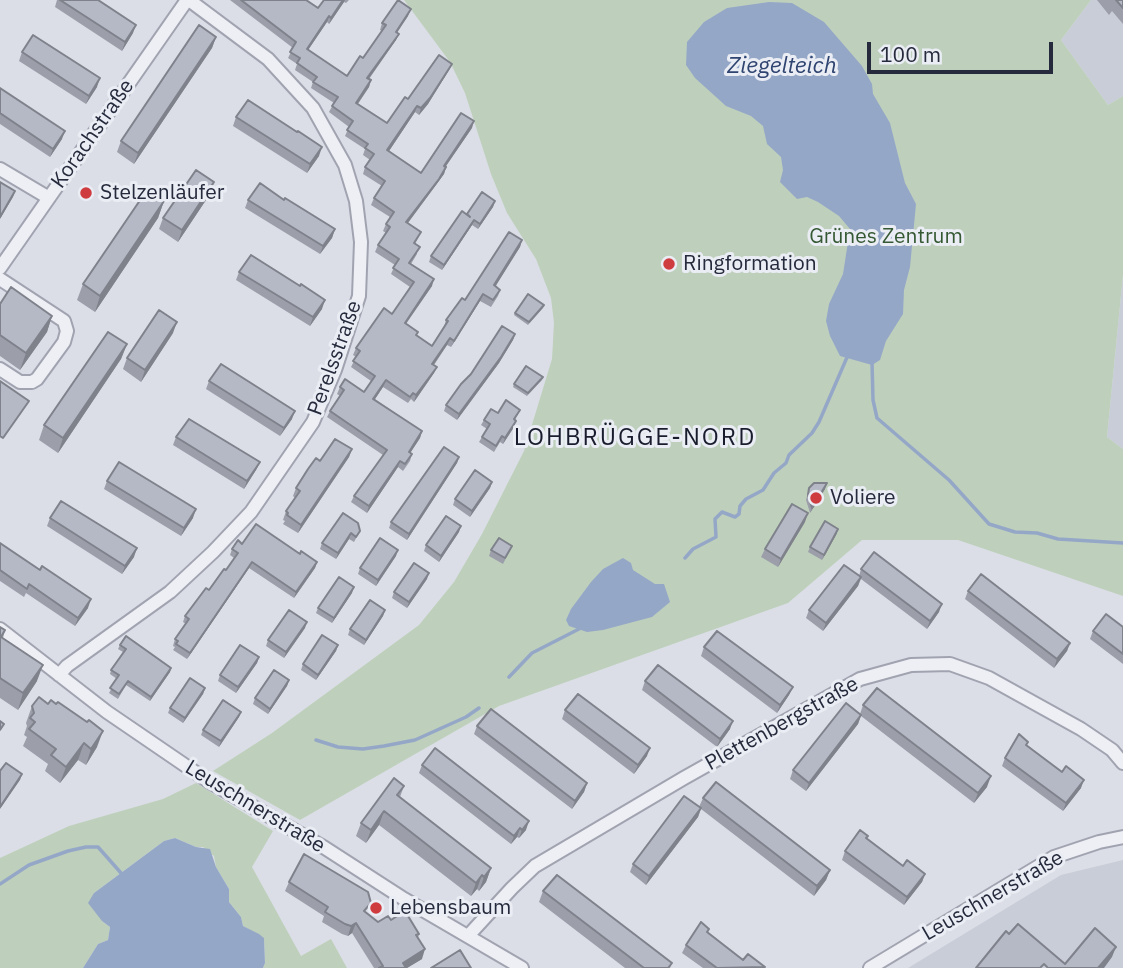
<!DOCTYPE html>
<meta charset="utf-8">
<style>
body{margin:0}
#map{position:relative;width:1123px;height:968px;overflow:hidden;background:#dbdee6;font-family:"IBM Plex Sans",sans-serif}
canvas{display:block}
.scale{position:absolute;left:867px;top:42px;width:186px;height:32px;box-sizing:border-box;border:4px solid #252a3c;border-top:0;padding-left:9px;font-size:21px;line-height:24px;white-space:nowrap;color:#252a3c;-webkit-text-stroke:5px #eaedf4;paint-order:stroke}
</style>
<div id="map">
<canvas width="1123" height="968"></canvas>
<div class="scale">100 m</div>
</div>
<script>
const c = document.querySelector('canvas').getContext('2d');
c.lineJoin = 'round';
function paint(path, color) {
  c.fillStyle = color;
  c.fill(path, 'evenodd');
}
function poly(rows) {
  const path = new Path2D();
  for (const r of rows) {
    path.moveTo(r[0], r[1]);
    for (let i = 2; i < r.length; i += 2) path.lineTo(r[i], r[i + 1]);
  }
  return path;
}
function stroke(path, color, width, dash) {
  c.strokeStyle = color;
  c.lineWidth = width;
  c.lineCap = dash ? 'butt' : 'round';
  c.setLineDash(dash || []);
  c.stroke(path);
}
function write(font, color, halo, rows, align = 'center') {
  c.font = font + ' "IBM Plex Sans",sans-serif';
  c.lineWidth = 6;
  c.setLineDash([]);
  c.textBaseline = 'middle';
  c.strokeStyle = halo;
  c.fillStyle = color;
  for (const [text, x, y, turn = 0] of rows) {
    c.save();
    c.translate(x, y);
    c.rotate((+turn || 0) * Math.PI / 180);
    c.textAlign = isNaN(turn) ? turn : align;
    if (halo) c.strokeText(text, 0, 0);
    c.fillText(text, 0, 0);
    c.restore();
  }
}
paint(poly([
 [1091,0,1123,0,1123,96,1108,105,1061,40],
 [1123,275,1123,449,1107,437],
 [1123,860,1123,968,908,968,1061,875]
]), '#c9cdd8');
paint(poly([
 [404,0,1091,0,1061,40,1108,105,1123,96,1123,275,1107,437,1123,449,1123,596,958,540,862,540,788,603,499,706,300,820,213,771,272,733,419,625,454,582,482,534,524,451,552,359,554,323,551,298,536,259,507,213,491,174,465,93,450,62],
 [196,783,273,831,252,867,301,956,331,939,347,968,263,968,265,963,264,938,243,926,241,917,229,902,229,889,216,867,214,856,203,847,196,847,175,838,164,841,94,893,102,921,110,927,108,940,98,944,83,968,0,968,0,858,69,826,163,799]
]), '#bed0bc');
paint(poly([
 [769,2,792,3,824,22,862,66,872,84,873,94,890,123,905,183,916,204,910,267,904,290,903,314,886,341,880,360,872,365,840,356,830,336,826,321,829,304,843,274,850,229,839,216,818,202,807,197,797,199,780,182,783,170,781,157,767,144,763,126,751,116,726,106,695,78,686,65,687,42,704,22,727,8],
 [623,558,631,563,633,570,655,584,664,584,670,602,652,617,603,630,587,632,569,626,566,620,571,609,591,582,603,569],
 [175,838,196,847,210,849,216,867,229,889,229,902,241,917,243,926,259,934,264,938,265,963,263,968,83,968,98,944,108,940,110,927,102,921,88,903,94,893,164,841]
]), '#95a7c7');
stroke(poly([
 [872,362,873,400,877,418,949,480,989,524,1015,532,1037,533,1058,539,1123,543],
 [685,558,693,549,716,537,715,519,722,512,735,517,739,514,740,506,746,499,763,490,774,473,786,463,789,455,812,433,819,422,848,355],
 [509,677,532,653,579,629],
 [316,740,338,747,363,749,384,746,415,740,466,717,479,708],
 [0,884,29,865,68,851,86,847,98,847,121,873]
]), '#95a7c7', 3.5);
const minor = poly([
 [0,169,49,198],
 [0,268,187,0],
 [0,279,64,321,67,331,64,342,37,379,32,382,20,382,0,369],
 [0,629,107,712,208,781,325,848,404,899,522,968],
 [59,675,67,666,170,592,213,552,251,512,313,422,335,370,359,296,361,242,356,201,345,165,313,108,268,59,189,0],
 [468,936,512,888,535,866,684,778,860,679,911,665,950,664,989,678,1081,729,1112,750,1123,763],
 [870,968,1054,857,1099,842,1123,837]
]);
stroke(minor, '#a1a4b0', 16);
stroke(minor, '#eeeff4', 12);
paint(poly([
 [57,0,98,0,133,33,122,51,55,7],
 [230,0,306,0,318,8,324,0,349,0,346,3,344,2,329,24,327,22,308,50,347,76,363,58,382,31,380,30,382,23,408,16,397,33,396,40,369,79,371,80,369,87,358,104,387,123,408,99,452,64,449,70,428,104,419,115,415,112,389,151,421,173,472,128,445,167,446,167,444,174,408,223,421,232,415,244,417,254,411,264,432,286,406,324,417,336,432,346,444,327,446,320,522,240,520,247,495,286,500,290,498,296,491,307,480,301,451,347,447,345,434,365,437,367,434,373,414,402,411,399,408,403,383,387,375,399,422,431,420,438,410,453,412,454,410,461,403,471,398,467,367,513,351,502,354,496,383,455,327,417,330,411,340,396,337,394,340,387,364,392,371,381,351,367,356,357,353,355,356,348,392,314,410,287,391,274,395,265,375,252,378,245,386,233,383,231,386,224,390,217,371,205,374,198,382,186,363,174,365,167,370,160,363,155,365,149,345,136,349,127,329,112,334,103,311,88,313,82,295,70,297,64,288,58,293,48],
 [1097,0,1123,0,1123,24,1112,11,1109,15],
 [216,37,212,48,134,164,117,152,121,141],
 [22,52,97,87,86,104,19,61],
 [0,88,62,139,50,157,0,124],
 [236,117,319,156,307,173,233,126],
 [214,182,210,194,178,242,159,229,163,218],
 [248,200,284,200,335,229,332,238,320,254,245,208],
 [164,201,158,218,95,312,77,300,83,284],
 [495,201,493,207,478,229,472,225,442,270,429,262,431,256,467,214],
 [239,272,322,309,310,326,236,280],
 [0,304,52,316,47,332,20,370,0,356],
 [544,305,543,308,528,325,514,315,515,313],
 [173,333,141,382,123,369,127,358],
 [515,334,513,340,499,363,457,420,444,411,446,405],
 [127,344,121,359,58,453,39,440,44,425],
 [543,377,542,380,527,396,513,387,514,384],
 [209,381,292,419,280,436,206,389],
 [520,410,515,420,514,427,503,444,500,442,494,452,479,442,482,437,487,429,481,425,484,420,498,413],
 [176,437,260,462,256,470,244,489,173,445],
 [352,449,349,457,298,533,283,524,285,521,283,520,286,511,295,498,293,496,296,488,320,461],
 [459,457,457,463,407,540,389,528,391,522],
 [107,481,193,518,181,536,104,489],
 [492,482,490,488,470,517,453,505,455,499],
 [809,488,825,489,810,513,806,500],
 [50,518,134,557,122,574,47,526],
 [805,522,778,567,761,557,765,549],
 [838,529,836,535,822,560,808,552,810,547],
 [360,531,354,542,349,539,336,559,320,549,322,543],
 [459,532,439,562,424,551,426,545],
 [0,543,88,608,75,626,26,593,24,597,0,581],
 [242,544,300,554,317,562,315,568,294,598,249,568,187,659,173,650,175,647,173,646,175,639,186,624,183,622,185,616,226,570,234,558,230,555,232,549],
 [512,546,503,564,489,556,491,550],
 [396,556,376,586,358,574,360,568],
 [861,569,939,612,927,629,861,579,858,586,823,631,806,618,809,610,859,576],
 [427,579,407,608,392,598,394,592],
 [968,591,1070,643,1067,651,1054,668,965,599],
 [352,593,332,623,316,613,318,608],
 [385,610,383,616,364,645,348,635,350,629],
 [0,627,5,630,3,638,37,681,18,710,0,698],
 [1123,627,1123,664,1090,639,1093,631],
 [305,628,284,658,266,646,268,640],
 [120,645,171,668,170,672,150,701,126,685,118,699,109,693,117,679,110,674,111,670,123,652,118,649],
 [338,645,336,651,316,680,301,670,303,664],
 [704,647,793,687,789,695,777,713,701,656],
 [259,657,257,663,236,693,218,681,220,675],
 [289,680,287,686,268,714,253,704,255,698],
 [645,681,730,729,717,747,642,690],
 [205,688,203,694,183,723,168,713,170,708],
 [863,705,987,787,974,803,861,716,858,724,806,791,790,779,793,770,860,714],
 [32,706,97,747,86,765,78,760,60,783,45,771,48,764,23,746,27,737,24,735,27,726,26,723],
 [565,710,647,756,634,774,562,719],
 [241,712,239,717,219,747,201,735,203,730],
 [477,726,587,783,584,792,572,809,474,734],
 [1028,742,1027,745,1081,788,1063,811,1002,766,1005,758],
 [422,765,526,830,519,838,517,837,511,844,419,773],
 [404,786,400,797,491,868,486,882,479,891,477,889,471,896,379,825,366,843,356,836,361,823],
 [703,798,830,870,826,880,814,896,701,809,698,817,646,885,630,872,633,864,699,807],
 [867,838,903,866,925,874,922,882,904,905,842,860,845,851],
 [289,882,367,913,378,922,391,920,419,934,418,938,422,959,407,968,374,968,352,933,348,936,342,934,322,922,324,916,285,891],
 [543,891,672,963,670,968,625,968,539,902],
 [709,929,708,932,743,960,765,968,703,968,682,953,686,945]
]), '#9c9faa');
paint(poly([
 [343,0,345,0,344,2,329,24,331,18],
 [411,9,408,16,393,38,396,32],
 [329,16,327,22,304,56,307,49],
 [136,25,133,33,122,51,125,42],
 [399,34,396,40,365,84,367,78],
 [216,37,212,48,134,164,138,153],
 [452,64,449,70,428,104,419,115,421,108],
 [100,78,97,87,86,104,89,96],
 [371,80,369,87,354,109,356,103],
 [417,106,415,112,385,157,387,150],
 [474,121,472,128,442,172,444,166],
 [65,131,62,139,50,157,53,149],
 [322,147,319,156,307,173,310,164],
 [446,167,444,174,436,185,404,228,406,222],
 [214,182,210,194,178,242,182,230],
 [15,191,13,197,0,219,0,217],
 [164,201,158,218,95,312,100,296],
 [495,201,493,207,478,229,480,224],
 [474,220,472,225,442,270,444,265],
 [335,229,332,238,320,254,323,246],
 [522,240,520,247,492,292,494,285],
 [434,279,432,286,402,329,405,323],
 [483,294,480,301,451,347,454,341],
 [325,300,322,309,310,326,313,317],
 [52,316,47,332,20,370,26,353],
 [177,322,173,333,141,382,145,370],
 [515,334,513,340,499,363,457,420,459,414],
 [450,338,447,345,430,370,432,364],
 [127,344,121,359,58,453,63,438],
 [437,367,434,373,414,402,416,395],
 [386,380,383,387,371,405,373,399],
 [295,411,292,419,280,436,284,428],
 [516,421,514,427,503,444,505,438],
 [422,431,420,438,407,458,409,452],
 [352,449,349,457,298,533,301,525],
 [459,457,457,463,407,540,409,534],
 [400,461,398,467,367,513,369,506],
 [260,462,256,470,244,489,247,481],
 [492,482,490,488,470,517,472,511],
 [827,483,825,489,810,513,812,508],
 [196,509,193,518,181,536,184,528],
 [808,513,805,522,778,567,781,559],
 [461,526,459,532,439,562,441,556],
 [838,529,836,535,822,560,824,555],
 [351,533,349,539,336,559,338,553],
 [137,548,134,557,122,574,125,566],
 [398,550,396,556,376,586,378,580],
 [252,562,249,568,187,659,190,653],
 [317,562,315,568,294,598,296,592],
 [429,573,427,579,407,608,409,602],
 [861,577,858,586,823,631,826,623],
 [354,587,352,593,332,623,334,618],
 [91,599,88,608,75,626,78,618],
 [942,604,939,612,927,629,930,621],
 [385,610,383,616,364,645,366,640],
 [307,622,305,628,284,658,286,652],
 [1070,643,1067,651,1054,668,1057,659],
 [338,645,336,651,316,680,318,675],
 [259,657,257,663,236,693,238,687],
 [43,665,37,681,18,710,23,693],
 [171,668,170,672,150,701,151,697],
 [289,680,287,686,268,714,270,709],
 [793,687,789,695,777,713,780,705],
 [205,688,203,694,183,723,185,718],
 [241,712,239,717,219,747,221,741],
 [861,715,858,724,806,791,809,783],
 [733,721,730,729,717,747,720,739],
 [103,731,97,747,86,765,91,749],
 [84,743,78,760,60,783,66,767],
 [650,748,647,756,634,774,638,765],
 [22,774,20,780,0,809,0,807],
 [991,776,987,787,974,803,978,793],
 [1084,780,1081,788,1063,811,1066,803],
 [587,783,584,792,572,809,575,801],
 [701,808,698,817,646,885,649,876],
 [384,811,379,825,366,843,371,830],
 [529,821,526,830,519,838,522,830],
 [520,828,517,837,511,844,514,836],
 [491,868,486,882,479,891,484,877],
 [830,870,826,880,814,896,817,886],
 [925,874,922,882,904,905,907,897],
 [482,875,477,889,471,896,476,883],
 [356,923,352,933,348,936,351,926],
 [1116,947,1112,957,1104,968,1098,968],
 [425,949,422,959,407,968,401,968,403,963]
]), '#7f828b');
const building = poly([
 [60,0,98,0,136,25,125,42,60,0],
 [241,0,306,0,318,8,324,0,343,0,331,18,329,16,307,49,347,76,360,56,363,58,386,25,382,23,398,0,411,9,396,32,399,34,367,78,371,80,356,103,387,123,405,97,408,99,439,55,452,64,430,98,421,108,417,106,387,150,421,173,461,113,474,121,444,166,446,167,439,179,406,222,421,232,414,243,420,247,409,263,434,279,405,323,418,332,416,335,432,346,448,321,446,320,462,298,465,300,509,232,522,240,494,285,500,290,493,300,483,294,454,341,450,338,432,364,437,367,416,395,413,393,410,397,386,380,373,399,422,431,409,452,412,454,405,464,400,461,369,506,354,496,387,450,330,411,344,390,340,387,345,379,364,392,375,376,353,361,360,351,356,348,384,308,392,314,414,282,393,268,399,259,378,245,390,227,386,224,394,212,374,198,385,181,365,167,374,154,365,148,368,144,347,130,353,121,332,106,338,97,313,82,317,77,297,63,300,58,290,52,296,42,241,0],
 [1116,0,1123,0,1123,8,1116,0],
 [199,25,216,37,138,153,121,141,199,25],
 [33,35,100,78,89,96,22,52,33,35],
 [0,88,65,131,53,149,0,113,0,88],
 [248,100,297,132,298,131,322,147,310,164,236,117,248,100],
 [196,170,214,182,182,230,163,218,196,170],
 [0,182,15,191,0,217,0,182],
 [260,183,284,200,285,198,335,229,323,246,248,200,260,183],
 [147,190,164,201,100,296,83,284,147,190],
 [482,192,495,201,480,224,474,220,444,265,431,256,462,211,470,217,467,214,482,192],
 [251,255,300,286,301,284,325,300,313,317,239,272,251,255],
 [11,287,52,316,26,353,0,335,0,304,11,287],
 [528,294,544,305,529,322,515,313,528,294],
 [159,310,177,322,145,370,127,358,159,310],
 [502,326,515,334,501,357,459,414,446,405,461,384,471,374,502,326],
 [108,332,127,344,63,438,44,425,108,332],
 [221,364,295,411,284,428,209,381,221,364],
 [526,366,543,377,528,393,514,384,526,366],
 [0,381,29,401,3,438,0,436,0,381],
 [506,400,520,410,514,419,516,421,505,438,502,436,496,446,482,437,490,424,484,420,491,409,498,413,506,400],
 [189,419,260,462,247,481,176,437,189,419],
 [335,439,352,449,301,525,287,515,288,513,286,511,300,491,296,488,308,469,316,458,320,461,335,439],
 [444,447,459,457,409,534,391,522,444,447],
 [119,462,196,509,184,528,107,481,119,462],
 [475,470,492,482,472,511,455,499,475,470],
 [814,483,827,483,812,508,808,495,809,488,814,483],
 [61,501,137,548,125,566,50,518,61,501],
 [792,504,808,513,781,559,765,549,792,504],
 [343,513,358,523,360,531,356,537,351,533,338,553,322,543,343,513],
 [446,516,461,526,441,556,426,545,446,516],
 [825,521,838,529,824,555,810,547,825,521],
 [256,524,300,554,301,551,317,562,296,592,252,562,190,653,176,644,178,641,175,639,189,619,185,616,206,588,209,590,224,569,226,570,238,553,232,549,238,540,242,544,256,524],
 [380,538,398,550,378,580,360,568,380,538],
 [499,538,512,546,505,558,491,550,499,538],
 [0,543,40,570,42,566,91,599,78,618,29,584,27,589,0,570,0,543],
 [874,552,942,604,930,621,861,569,874,552],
 [414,563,429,573,409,602,394,592,414,563],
 [844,565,861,577,826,623,809,610,844,565],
 [981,574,1070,643,1057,659,968,591,981,574],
 [339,577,354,587,334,618,318,608,339,577],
 [370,600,385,610,366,640,350,629,370,600],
 [289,610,307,622,286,652,268,640,289,610],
 [1106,614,1123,627,1123,654,1093,631,1106,614],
 [0,627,5,630,1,637,43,665,23,693,0,678,0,627],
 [717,631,793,687,780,705,704,647,717,631],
 [322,635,338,645,318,675,303,664,322,635],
 [126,636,171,668,151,697,128,681,119,694,110,688,119,675,111,670,126,649,120,645,126,636],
 [240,645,259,657,238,687,220,675,240,645],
 [658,665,733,721,720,739,645,681,658,665],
 [274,670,289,680,270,709,255,698,274,670],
 [190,678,205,688,185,718,170,708,190,678],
 [877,688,991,776,978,793,863,705,877,688],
 [578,694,650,748,638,765,565,710,578,694],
 [39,697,48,704,51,700,56,704,58,702,87,722,89,720,103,731,91,749,84,743,66,767,51,755,56,749,29,729,35,722,30,718,34,713,32,706,39,697],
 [223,700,241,712,221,741,203,730,223,700],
 [846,703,861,715,809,783,793,770,846,703],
 [491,709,587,783,575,801,477,726,491,709],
 [0,721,4,724,0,730,0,721],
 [1019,734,1028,742,1026,745,1062,772,1066,766,1084,780,1066,803,1005,758,1019,734],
 [435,748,529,821,522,830,520,828,514,836,422,765,435,748],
 [6,763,22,774,0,807,0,771,6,763],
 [394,778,404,786,397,795,491,868,484,877,482,875,476,883,384,811,371,830,361,823,394,778],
 [716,782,830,870,817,886,703,798,716,782],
 [684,796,701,808,649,876,633,864,684,796],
 [860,830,868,836,866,838,903,866,907,860,925,874,907,897,845,851,860,830],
 [304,854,368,892,371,903,364,911,378,922,388,916,391,920,405,911,419,934,416,935,425,949,403,963,406,968,379,968,383,966,356,923,351,926,345,924,325,912,328,907,289,882,304,854],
 [557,875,672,963,668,968,644,968,543,891,557,875],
 [701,922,709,929,707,932,743,960,748,954,765,967,717,968,686,945,701,922],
 [1018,924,1065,964,1095,928,1116,947,1098,968,1048,968,1044,964,1040,968,976,968,1006,931,1009,934,1018,924],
 [460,950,471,968,431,968,460,950]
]);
paint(building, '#b5b9c6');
stroke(building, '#7f828b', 2);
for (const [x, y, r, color] of [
 [86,193,7,"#cf3c3f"],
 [669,264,7,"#cf3c3f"],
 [816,498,7,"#cf3c3f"],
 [376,908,7,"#cf3c3f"]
]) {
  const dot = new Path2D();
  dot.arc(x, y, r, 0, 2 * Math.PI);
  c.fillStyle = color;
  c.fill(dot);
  stroke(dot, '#eaedf4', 2.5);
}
write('21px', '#252a3c', '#eaedf4', [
 ["Korachstraße",93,134,-55],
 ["Perelsstraße",335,358,-70],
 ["Plettenbergstraße",782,724,-29],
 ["Leuschnerstraße",255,807,31],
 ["Leuschnerstraße",993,896,-30]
]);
write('21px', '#252a3c', '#eaedf4', [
 ["Stelzenläufer",100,193],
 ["Ringformation",683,264],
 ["Voliere",830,498],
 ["Lebensbaum",390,908]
], 'left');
write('21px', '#345832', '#eaedf4', [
 ["Grünes Zentrum",886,237]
]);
write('italic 23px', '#2f4470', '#eaedf4', [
 ["Ziegelteich",782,66]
]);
c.letterSpacing = '2px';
write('24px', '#181c2c', '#eaedf4', [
 ["LOHBRÜGGE-NORD",635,438]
]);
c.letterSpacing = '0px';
</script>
